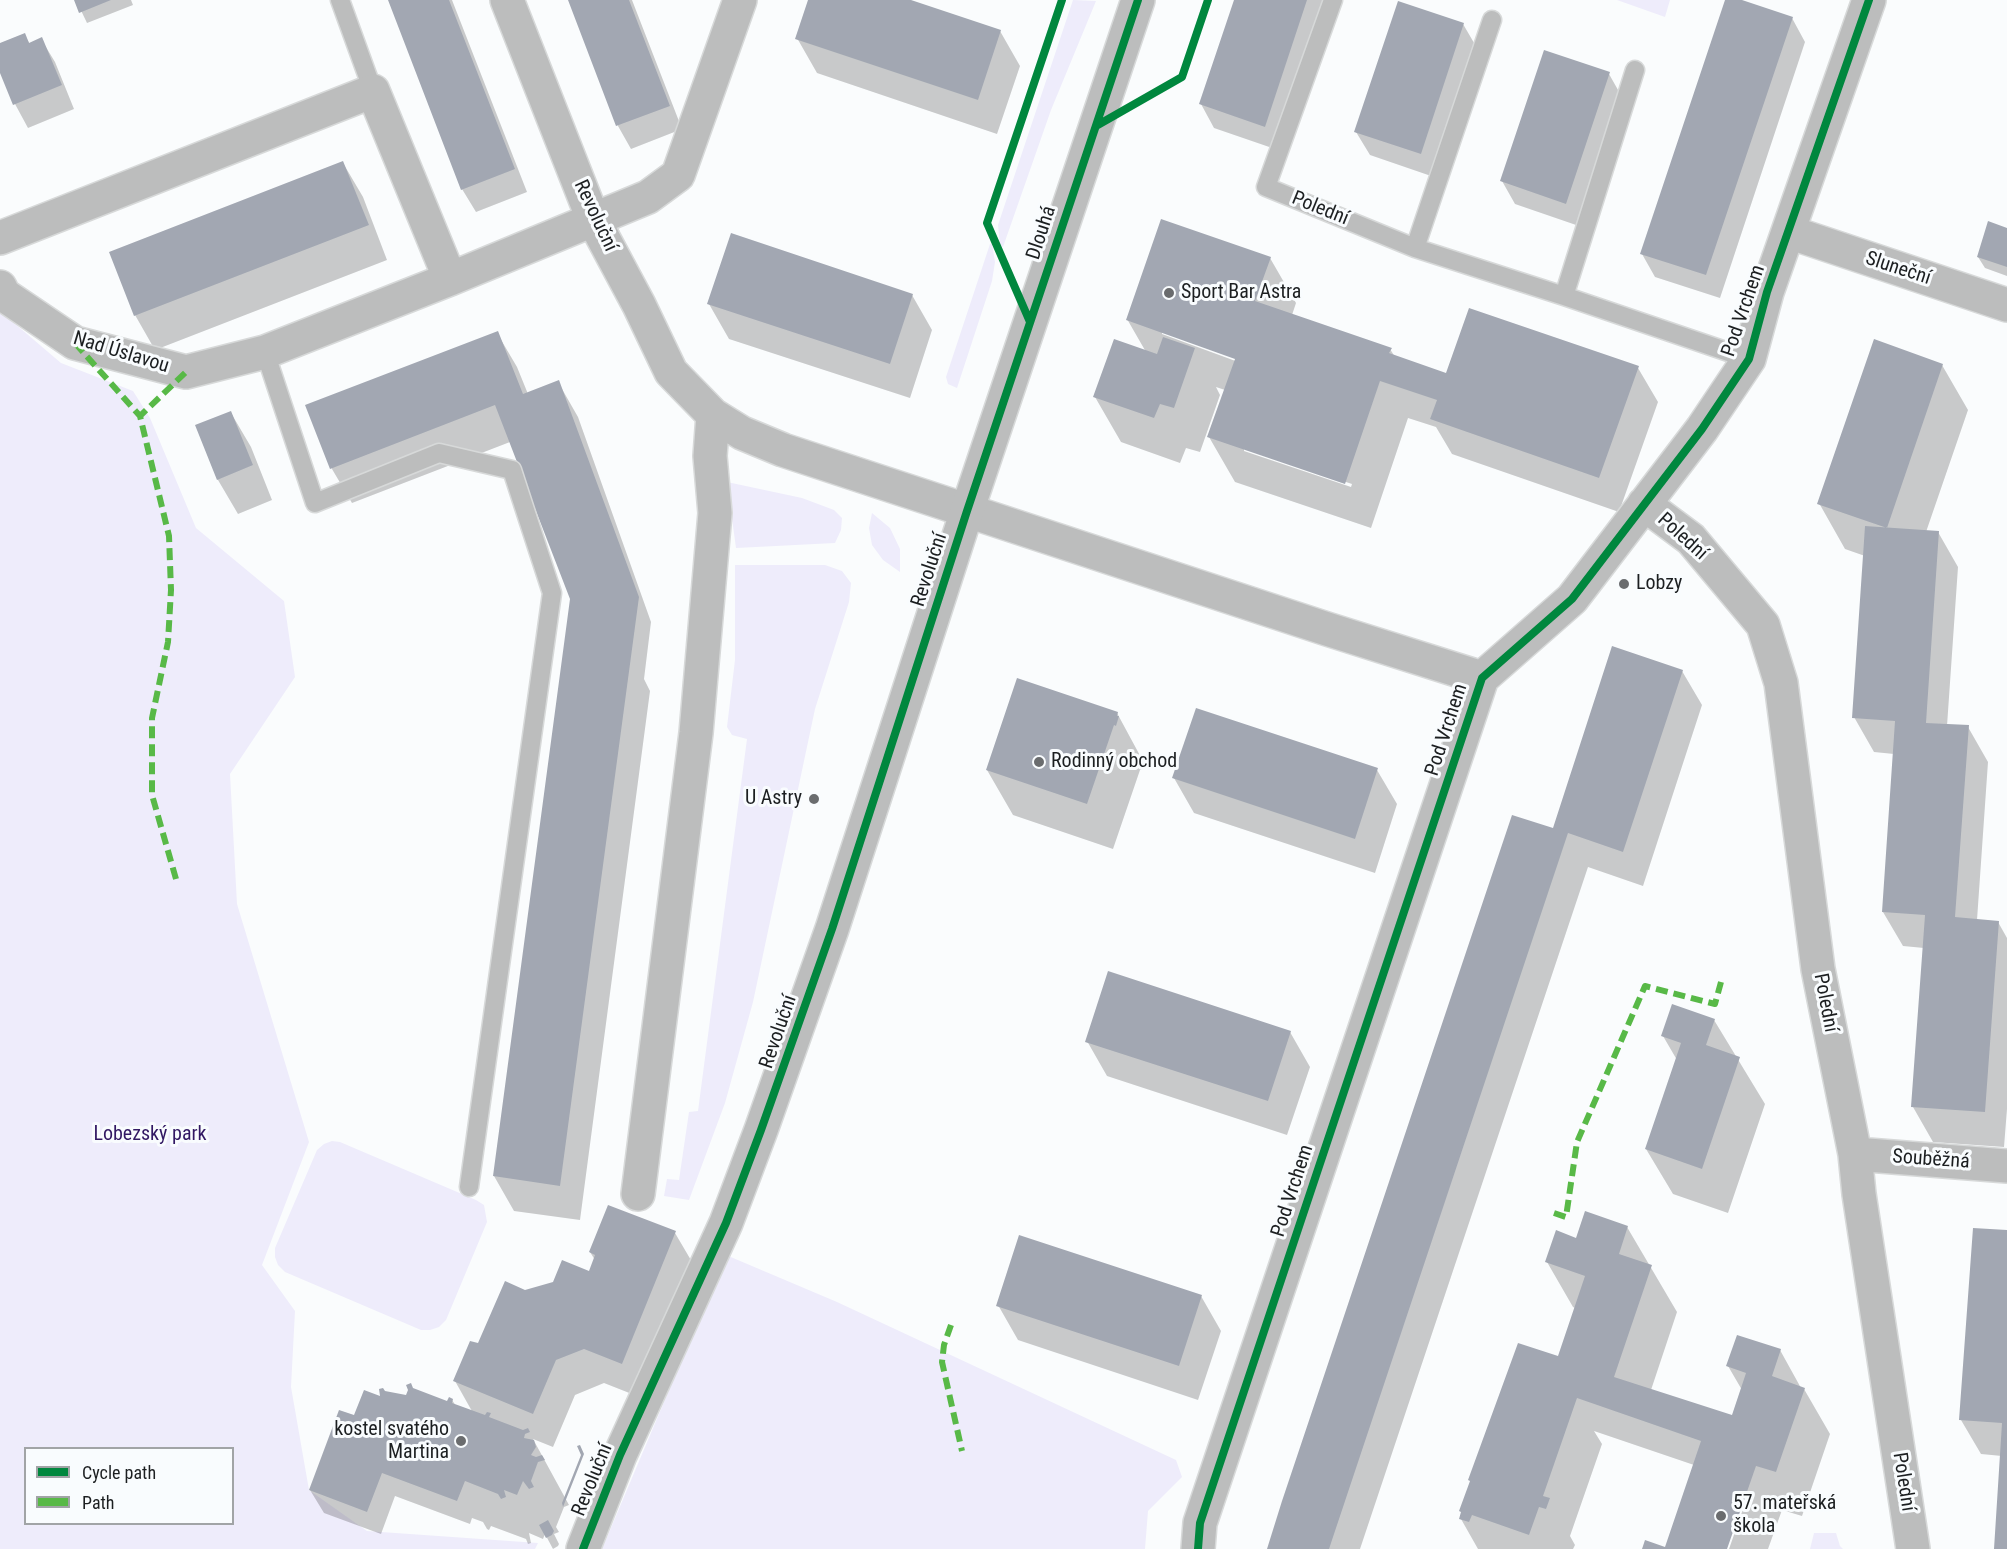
<!DOCTYPE html>
<meta charset="utf-8">
<style>
body{margin:0}
#map{position:relative;width:2007px;height:1549px;overflow:hidden;background:#fafcfd;font-family:"Roboto Condensed",sans-serif}
canvas{display:block}
.legend{position:absolute;left:24px;top:1447px;width:210px;height:78px;box-sizing:border-box;background:#f9fcfe;border:2px solid #a1a4a6;margin:0;padding:8px 10px;list-style:none;font-size:18px;color:#1c1f21}
.legend li{display:flex;align-items:center;gap:12px;height:30px}
.legend b{width:30px;border:2px solid #a1a4a6}
</style>
<div id="map">
<canvas width="2007" height="1549"></canvas>
<ul class="legend">
<li><b style="height:8px;background:#00873e"></b>Cycle path</li>
<li><b style="height:8px;background:#58b947"></b>Path</li>
</ul>
</div>
<script>
const c = document.querySelector('canvas').getContext('2d');
c.lineJoin = 'round';
function paint(path, color) {
  c.fillStyle = color;
  c.fill(path, 'evenodd');
}
function poly(rows) {
  const path = new Path2D();
  for (const r of rows) {
    path.moveTo(r[0], r[1]);
    for (let i = 2; i < r.length; i += 2) path.lineTo(r[i], r[i + 1]);
  }
  return path;
}
function stroke(path, color, width, dash) {
  c.strokeStyle = color;
  c.lineWidth = width;
  c.lineCap = dash ? 'butt' : 'round';
  c.setLineDash(dash || []);
  c.stroke(path);
}
function write(font, color, halo, rows, align = 'center') {
  c.font = font + ' "Roboto Condensed",sans-serif';
  c.lineWidth = 6;
  c.setLineDash([]);
  c.textBaseline = 'middle';
  c.strokeStyle = halo;
  c.fillStyle = color;
  for (const [text, x, y, turn = 0] of rows) {
    c.save();
    c.translate(x, y);
    c.rotate((+turn || 0) * Math.PI / 180);
    c.textAlign = isNaN(turn) ? turn : align;
    if (halo) c.strokeText(text, 0, 0);
    c.fillText(text, 0, 0);
    c.restore();
  }
}
paint(poly([
 [1073,0,1096,1,1051,110,1003,247,1000,245,998,225],
 [1617,0,1670,0,1665,17],
 [990,244,992,244,995,262,992,281,957,388,948,384,946,377],
 [0,311,61,363,133,391,150,418,196,528,284,601,295,677,230,774,237,904,309,1142,262,1265,295,1311,291,1387,309,1490,367,1531,538,1543,535,1549,0,1549],
 [26,1448,232,1448,232,1524,26,1524],
 [727,482,802,498,834,510,842,518,841,530,835,543,736,548],
 [872,513,890,528,900,549,900,572,883,560,872,545,869,528],
 [735,565,825,565,842,571,851,583,849,602,815,709,753,1002,725,1103,689,1200,664,1196,667,1179,679,1180,689,1112,698,1111,747,739,732,735,727,727,735,660],
 [332,1141,340,1142,476,1200,484,1205,487,1222,446,1320,439,1327,430,1330,421,1330,285,1272,278,1265,275,1257,275,1248,317,1150,324,1144],
 [726,1255,837,1302,1176,1460,1182,1477,1148,1511,1145,1549,602,1549],
 [1814,1533,1836,1533,1840,1546,1843,1549,1810,1549]
]), '#eeecfb');
paint(poly([
 [76,0,131,0,133,5,87,23],
 [389,0,452,0,527,192,476,212,462,189],
 [569,0,632,0,682,129,631,149,618,126],
 [810,0,906,0,1000,31,1020,66,997,134,817,73,797,38],
 [1236,0,1328,0,1278,150,1214,128,1201,104],
 [1727,0,1737,0,1792,18,1805,42,1720,298,1655,277,1642,254],
 [1463,24,1477,48,1434,177,1370,155,1356,132],
 [24,35,30,44,41,39,55,62,74,109,28,128,15,104,0,69,0,44],
 [1609,74,1622,97,1579,226,1515,204,1502,181],
 [343,163,363,197,387,260,155,350,135,315],
 [2007,229,2007,276,1985,268,1978,257],
 [1270,258,1296,303,1292,315,1390,349,1395,357,1447,375,1638,368,1658,402,1619,512,1452,454,1436,427,1408,418,1371,528,1235,482,1209,437,1225,390,1216,387,1220,395,1200,452,1186,448,1180,463,1121,442,1095,397,1146,352,1127,319],
 [1162,331,1242,360,1241,363,1162,334],
 [1244,448,1352,484,1351,487,1244,451],
 [912,295,932,330,910,398,729,339,709,304],
 [497,333,517,367,528,394,558,382,578,417,651,622,644,679,650,691,580,1220,514,1211,494,1176,572,598,510,442,352,503,332,469,307,406],
 [1942,365,1968,410,1926,532,1938,532,1958,567,1947,726,1968,727,1988,762,1977,920,1998,922,2007,938,2007,1109,2004,1147,1933,1142,1913,1107,1924,948,1903,946,1883,912,1894,754,1874,752,1854,717,1865,556,1845,549,1819,503],
 [231,413,251,447,272,500,238,514,218,480,197,426],
 [1682,671,1702,705,1643,886,1588,867,1360,1549,1269,1549,1554,830],
 [1117,713,1144,763,1142,770,1140,770,1113,849,1013,815,987,770],
 [1377,770,1397,804,1375,873,1194,813,1174,778],
 [1714,1020,1765,1104,1728,1213,1673,1194,1646,1149,1677,1060,1663,1036],
 [1290,1032,1310,1067,1287,1135,1107,1076,1087,1041],
 [1627,1227,1677,1312,1651,1390,1732,1419,1742,1390,1728,1366,1780,1350,1801,1388,1804,1389,1830,1434,1802,1516,1782,1510,1768,1549,1729,1549,1749,1492,1745,1492,1725,1549,1644,1549,1666,1549,1694,1465,1594,1431,1602,1444,1570,1536,1575,1545,1573,1549,1478,1549,1461,1519,1559,1358,1575,1308,1573,1307,1547,1262,1577,1240],
 [2007,1232,2007,1549,1995,1549,2002,1456,1981,1454,1961,1420],
 [675,1233,695,1267,642,1398,604,1383,575,1395,553,1447,533,1439,569,1505,564,1507,556,1527,559,1532,554,1534,559,1544,558,1546,553,1549,545,1534,543,1539,529,1533,531,1543,528,1544,526,1539,491,1526,489,1530,487,1529,483,1522,472,1518,470,1524,395,1496,381,1534,324,1513,310,1490,355,1419,382,1398,385,1393,407,1397,413,1390,448,1403,452,1400,456,1406,473,1413,455,1381,479,1345,525,1292,589,1273,595,1260,590,1252],
 [1201,1296,1221,1331,1198,1400,1018,1340,998,1305]
]), '#0003');
paint(poly([
 [74,0,111,0,79,13],
 [388,0,449,0,515,169,461,190],
 [568,0,629,0,670,106,616,126],
 [808,0,911,0,1001,30,978,100,795,39],
 [1234,0,1307,0,1265,127,1199,104],
 [1725,0,1742,0,1793,17,1706,275,1640,254],
 [1398,1,1464,23,1421,154,1354,132],
 [25,33,29,43,42,37,62,85,13,105,0,73,0,43],
 [1544,50,1610,72,1566,204,1500,181],
 [343,161,369,225,134,316,109,252],
 [1161,219,1271,257,1255,301,1392,348,1389,353,1446,373,1469,308,1639,366,1599,478,1430,419,1437,400,1380,381,1345,484,1207,437,1235,359,1126,320],
 [1988,221,2007,228,2007,267,1977,257],
 [731,233,913,294,890,364,707,304],
 [498,331,523,394,559,380,639,597,560,1186,493,1176,570,599,495,405,330,469,305,405],
 [1163,337,1195,348,1174,408,1160,404,1154,418,1093,397,1114,339,1157,354],
 [1874,339,1943,364,1887,528,1817,504],
 [231,411,253,465,217,480,195,425],
 [1865,526,1939,531,1926,723,1969,725,1955,917,1999,921,1985,1112,1911,1107,1925,915,1882,912,1895,721,1852,718],
 [1612,646,1683,670,1623,852,1568,833,1329,1549,1267,1549,1282,1501,1512,815,1553,828],
 [1017,678,1118,712,1117,716,1119,716,1116,726,1114,725,1087,804,986,770],
 [1196,708,1378,768,1355,839,1172,778],
 [1108,971,1291,1031,1268,1101,1085,1042],
 [1672,1004,1715,1019,1706,1045,1740,1057,1702,1169,1645,1149,1681,1043,1661,1036],
 [608,1205,676,1231,622,1364,584,1349,556,1360,533,1414,453,1381,470,1341,478,1343,505,1281,525,1290,553,1282,562,1260,589,1271,595,1255,589,1252],
 [1585,1211,1628,1226,1619,1254,1652,1265,1614,1377,1732,1415,1746,1373,1726,1366,1737,1335,1781,1349,1772,1376,1805,1388,1776,1472,1756,1466,1727,1549,1642,1549,1645,1540,1665,1547,1701,1441,1577,1398,1543,1496,1550,1498,1546,1509,1539,1507,1529,1535,1472,1515,1469,1522,1459,1519,1461,1512,1459,1511,1470,1481,1468,1480,1518,1343,1558,1356,1585,1276,1545,1262,1556,1230,1576,1238],
 [1973,1228,2007,1230,2007,1549,1994,1549,2002,1423,1959,1420],
 [1019,1235,1202,1295,1179,1366,996,1306],
 [411,1383,413,1388,447,1401,449,1397,453,1399,452,1403,485,1415,487,1412,491,1413,489,1417,523,1430,528,1428,530,1432,525,1434,524,1438,534,1440,536,1447,531,1455,536,1457,542,1455,545,1460,538,1462,531,1481,534,1487,529,1489,523,1481,517,1495,504,1490,506,1497,501,1499,498,1494,465,1481,457,1501,382,1473,367,1512,309,1490,339,1410,354,1415,364,1390,380,1396,379,1389,383,1388,385,1391,406,1395,408,1390,406,1385],
 [580,1445,584,1454,563,1507,562,1503,581,1455,577,1446],
 [548,1520,554,1531,552,1535,546,1538,539,1525]
]), '#a2a7b2');
const service = poly([
 [340,0,373,91],
 [1333,0,1266,187,1415,248,1564,296,1749,359],
 [1415,248,1492,20],
 [1564,296,1635,70],
 [265,352,315,503,439,453,512,470,552,593,469,1187]
]);
const minor = poly([
 [507,0,593,219,639,305,671,372,713,415,742,433,783,450,1327,629,1482,678],
 [1789,232,2007,305],
 [0,238,373,91,450,279],
 [0,287,4,295,75,343,186,372,265,352,450,279,648,197,678,175,740,0],
 [1644,504,1691,539,1763,625,1781,683,1818,969,1855,1154,1859,1194,1913,1549],
 [1855,1154,2007,1166],
 [638,1194,696,733,715,513,710,456,713,415],
 [1198,1549,1200,1523,1482,678,1572,599,1702,429,1749,359,1767,292,1869,0]
]);
const tertiary = poly([
 [583,1549,620,1455,726,1223,761,1130,832,929,967,511,1138,0]
]);
stroke(service, '#d7d9d9', 21);
stroke(minor, '#d7d9d9', 36);
stroke(tertiary, '#d7d9d9', 36);
stroke(service, '#bcbdbd', 18);
stroke(minor, '#bcbdbd', 33);
stroke(tertiary, '#bcbdbd', 33);
stroke(poly([
 [75,343,140,416],
 [176,879,152,795,152,718,168,642,171,590,169,536,140,416,186,372],
 [1554,1213,1566,1217,1577,1142,1645,986,1715,1004,1721,982],
 [951,1325,944,1345,942,1362,962,1451]
]), '#58b947', 6, [12, 6]);
stroke(poly([
 [1096,126,1182,77,1208,0],
 [1030,322,987,223,1062,0],
 [583,1549,620,1455,726,1223,761,1130,832,929,967,511,1138,0],
 [1198,1549,1200,1523,1482,678,1572,599,1702,429,1749,359,1767,292,1869,0]
]), '#00873e', 8);
for (const [x, y, r, color] of [
 [1169,293,6,"#6a6c6e"],
 [1624,584,6,"#6a6c6e"],
 [1039,762,6,"#6a6c6e"],
 [814,799,6,"#6a6c6e"],
 [461,1441,6,"#6a6c6e"],
 [1721,1516,6,"#6a6c6e"]
]) {
  const dot = new Path2D();
  dot.arc(x, y, r, 0, 2 * Math.PI);
  c.fillStyle = color;
  c.fill(dot);
  stroke(dot, '#f9fcfe', 2);
}
write('20px', '#1c1f21', '#f9fcfe', [
 ["Polední",1320,209,22],
 ["Revoluční",595,216,65],
 ["Dlouhá",1042,233,-72],
 ["Sluneční",1898,269,18],
 ["Pod Vrchem",1744,311,-71],
 ["Nad Úslavou",121,353,17],
 ["Polední",1682,537,42],
 ["Revoluční",930,570,-72],
 ["Pod Vrchem",1447,730,-72],
 ["Polední",1825,1003,79],
 ["Revoluční",779,1032,-71],
 ["Souběžná",1931,1160,4],
 ["Pod Vrchem",1293,1191,-72],
 ["Revoluční",593,1480,-68],
 ["Polední",1903,1482,81]
]);
write('20px', '#1c1f21', '#f9fcfe', [
 ["Sport Bar Astra",1181,293],
 ["Lobzy",1636,584],
 ["Rodinný obchod",1051,762],
 ["U Astry",802,799,"right"],
 ["kostel svatého",449,1430,"right"],
 ["Martina",449,1453,"right"],
 ["57. mateřská",1733,1504],
 ["škola",1733,1527]
], 'left');
write('20px', '#321863', '#f9fcfe', [
 ["Lobezský park",150,1135]
]);
</script>
